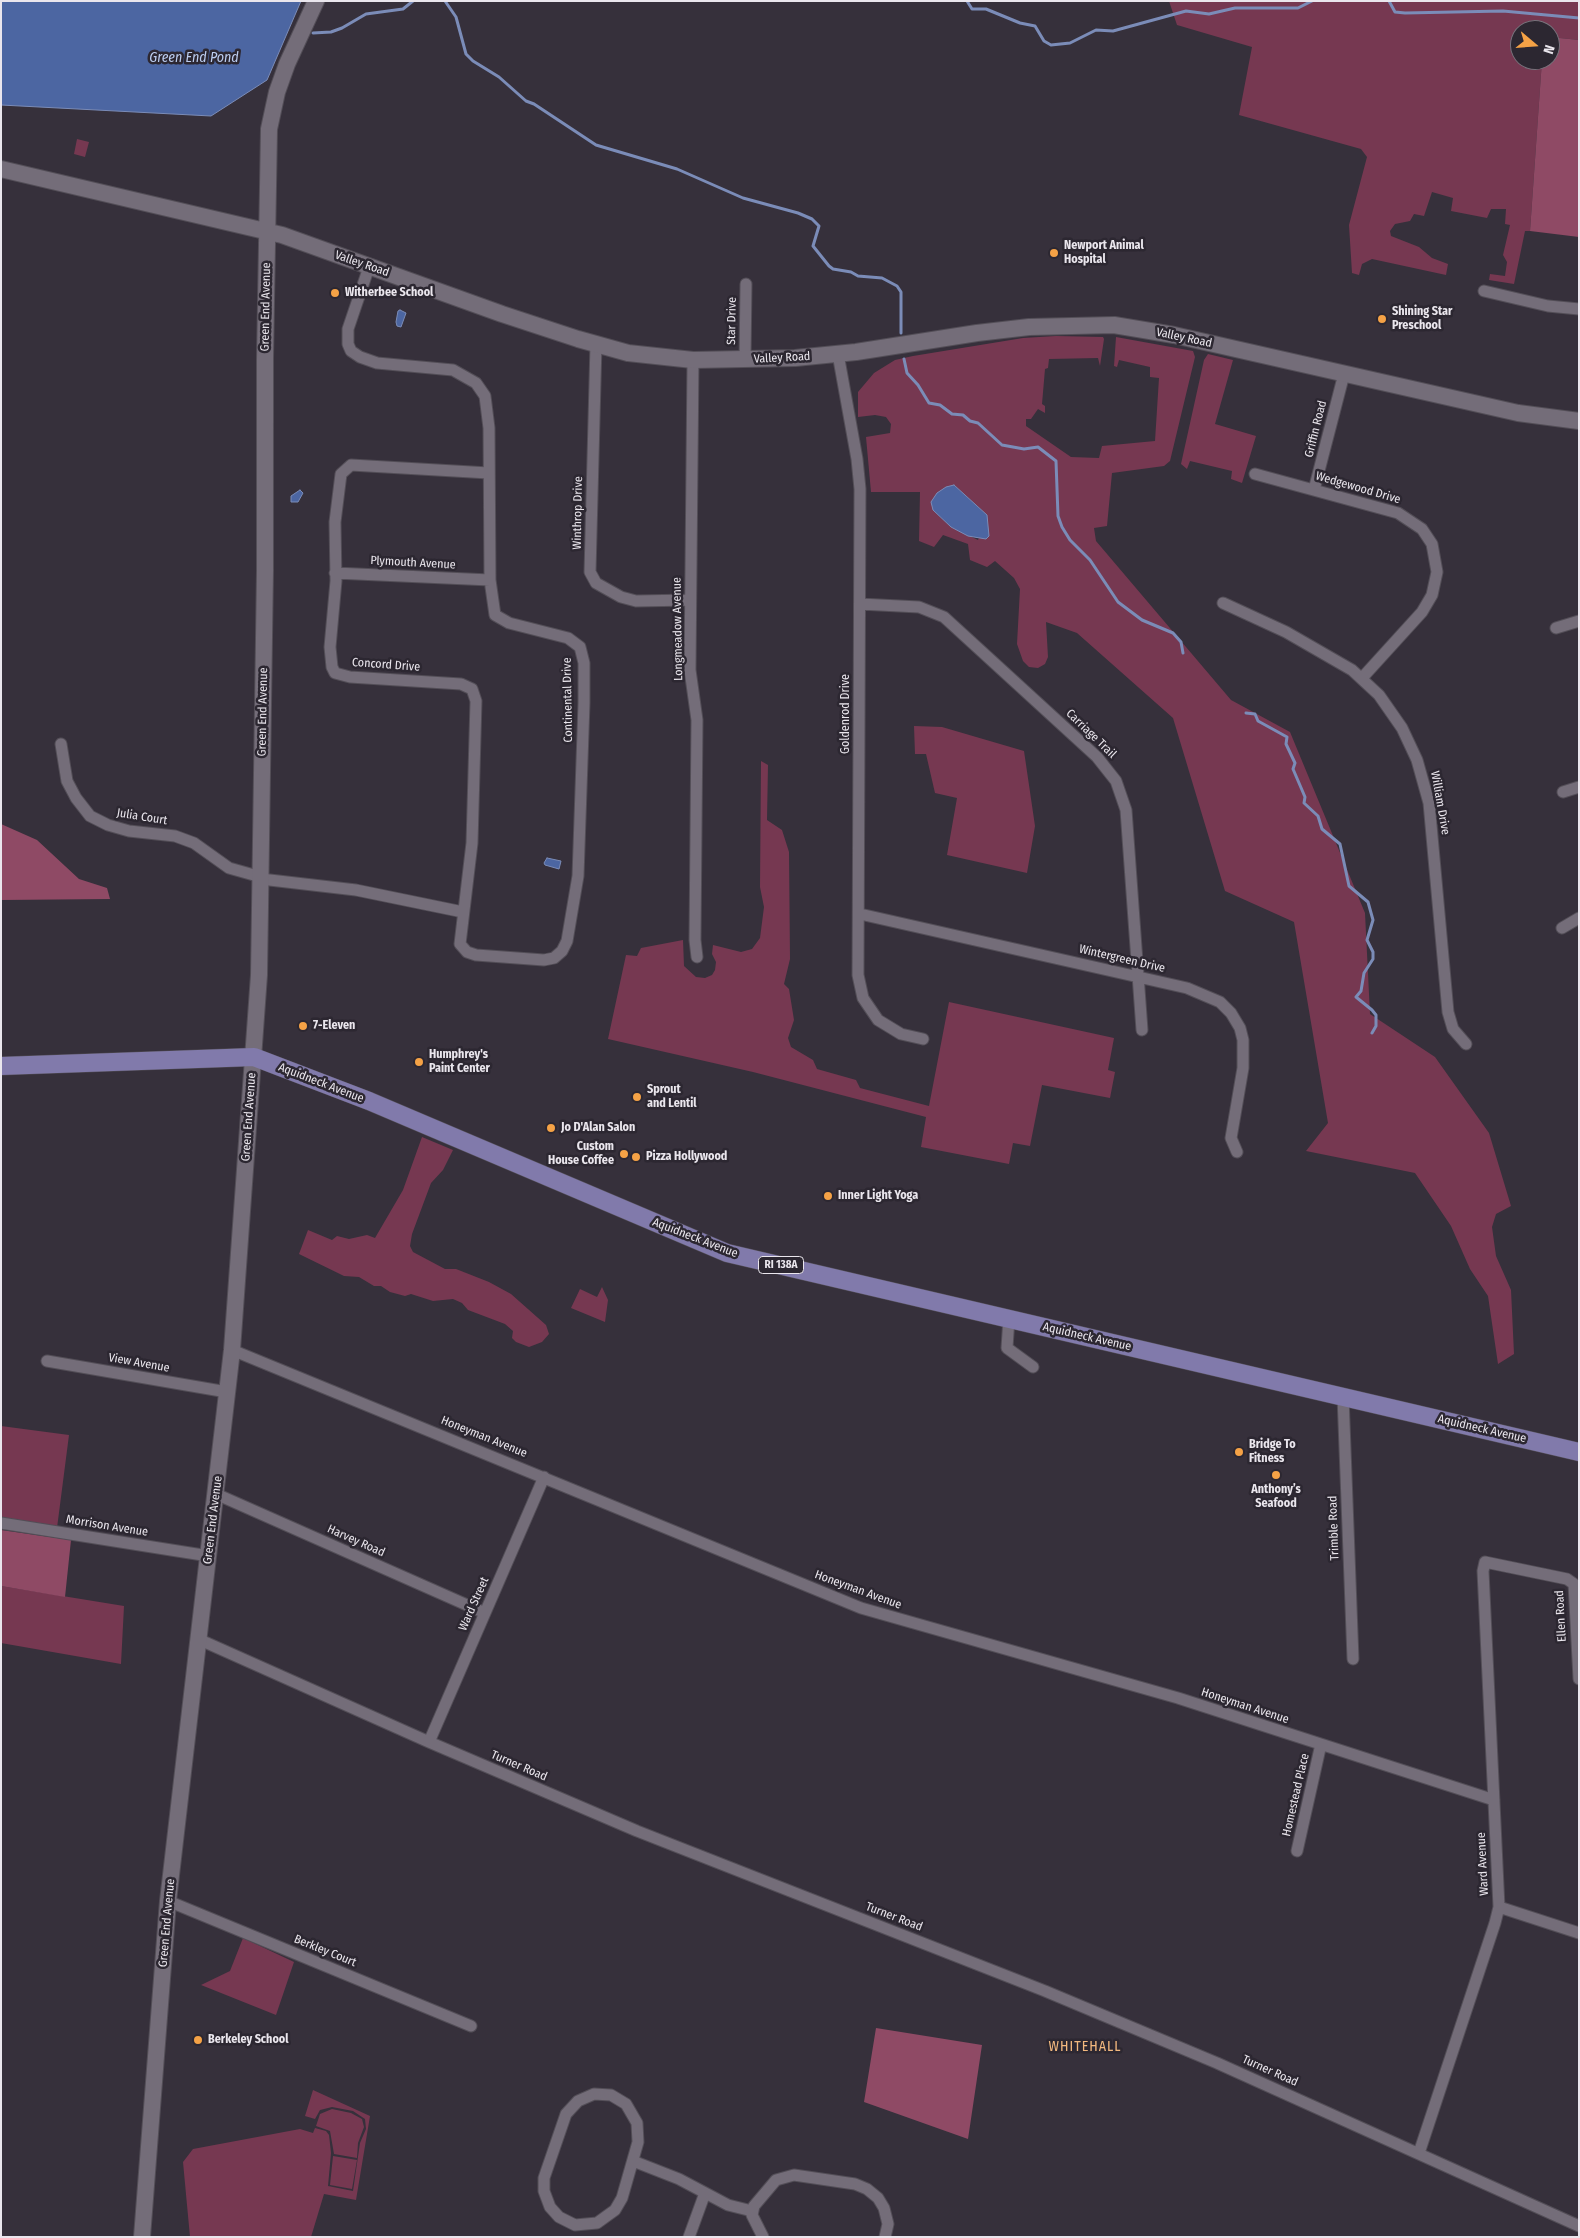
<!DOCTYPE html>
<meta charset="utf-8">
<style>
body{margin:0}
#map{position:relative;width:1580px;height:2238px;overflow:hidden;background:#36303b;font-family:"Fira Sans Condensed",sans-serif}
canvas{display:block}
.frame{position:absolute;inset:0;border:2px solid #eae6ed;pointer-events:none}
.north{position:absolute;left:1510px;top:20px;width:50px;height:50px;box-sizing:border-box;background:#2c2731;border:1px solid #78737c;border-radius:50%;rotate:108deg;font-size:14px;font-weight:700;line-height:20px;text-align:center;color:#eae6ed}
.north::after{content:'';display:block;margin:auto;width:18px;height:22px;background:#f5a246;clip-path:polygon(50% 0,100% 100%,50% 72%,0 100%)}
</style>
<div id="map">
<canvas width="1580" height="2238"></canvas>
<div class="frame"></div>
<div class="north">N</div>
</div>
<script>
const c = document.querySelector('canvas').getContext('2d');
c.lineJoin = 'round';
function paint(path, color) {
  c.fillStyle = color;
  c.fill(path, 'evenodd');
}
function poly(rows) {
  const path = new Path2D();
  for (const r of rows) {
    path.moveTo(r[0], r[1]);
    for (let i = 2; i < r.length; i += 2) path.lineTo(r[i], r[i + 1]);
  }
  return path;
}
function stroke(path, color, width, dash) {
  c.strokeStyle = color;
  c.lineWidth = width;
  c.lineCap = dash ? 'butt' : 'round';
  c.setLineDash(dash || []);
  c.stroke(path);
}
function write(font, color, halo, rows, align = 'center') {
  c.font = font + ' "Fira Sans Condensed",sans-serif';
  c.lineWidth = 5;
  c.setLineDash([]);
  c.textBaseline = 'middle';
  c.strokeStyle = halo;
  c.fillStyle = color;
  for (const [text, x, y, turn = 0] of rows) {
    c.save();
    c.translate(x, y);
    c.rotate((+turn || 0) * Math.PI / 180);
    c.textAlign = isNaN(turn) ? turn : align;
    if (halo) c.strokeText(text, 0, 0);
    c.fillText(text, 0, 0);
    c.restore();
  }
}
paint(poly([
 [1169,1,1579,1,1579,40,1550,37,1550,30,1520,30,1520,60,1542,60,1530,231,1525,231,1514,284,1489,280,1490,274,1505,276,1507,262,1503,255,1510,225,1505,224,1506,209,1491,209,1487,218,1451,211,1453,198,1432,192,1424,216,1414,214,1410,221,1395,224,1390,231,1391,236,1419,247,1432,258,1448,264,1446,275,1372,259,1362,264,1359,275,1352,273,1349,225,1367,157,1361,149,1239,115,1252,47,1177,25],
 [77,139,89,142,85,157,74,154],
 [1056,336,1103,337,1104,339,1100,366,1098,358,1049,359,1048,368,1045,369,1042,404,1045,406,1045,413,1038,409,1031,419,1026,419,1026,426,1071,457,1099,458,1102,446,1155,441,1159,378,1150,377,1150,367,1119,360,1117,367,1114,366,1116,337,1193,351,1195,357,1170,461,1164,466,1112,473,1107,526,1094,528,1096,541,1231,700,1290,732,1365,913,1370,1014,1435,1057,1489,1133,1511,1206,1496,1214,1492,1227,1496,1256,1511,1290,1514,1354,1498,1364,1488,1296,1470,1269,1451,1226,1415,1173,1306,1151,1328,1123,1294,922,1225,891,1173,718,1077,633,1046,622,1048,657,1045,664,1038,668,1029,667,1023,661,1017,644,1020,589,1014,578,995,561,987,567,970,560,968,544,943,535,934,547,919,541,920,492,871,492,866,437,890,433,891,424,886,417,875,415,858,417,858,392,874,373,895,360,913,356,1023,338],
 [954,485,987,515,978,540,951,527,933,510],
 [1208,354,1233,360,1215,424,1256,436,1242,483,1231,479,1232,471,1190,461,1187,469,1181,464,1204,360],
 [914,726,942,727,1024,751,1035,826,1027,873,947,855,957,798,935,793,926,754,915,754],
 [761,761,768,765,767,820,782,830,789,852,790,959,784,984,789,989,794,1020,788,1038,791,1047,813,1060,817,1069,856,1080,860,1088,929,1106,949,1002,1114,1038,1108,1070,1115,1072,1110,1098,1042,1085,1030,1146,1013,1143,1009,1164,921,1147,926,1117,753,1072,608,1039,626,955,637,956,641,948,683,940,684,966,696,977,705,978,712,975,715,970,716,962,712,954,713,945,741,952,752,949,760,938,764,907,760,887],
 [422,1137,453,1150,443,1170,431,1183,412,1234,410,1246,413,1252,445,1269,456,1269,489,1282,511,1294,546,1325,549,1334,542,1342,529,1347,516,1342,512,1338,513,1331,505,1324,468,1310,462,1303,453,1299,433,1301,411,1294,405,1296,390,1292,381,1286,374,1286,359,1277,344,1276,299,1254,308,1230,332,1240,337,1236,349,1239,367,1235,375,1238,403,1190],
 [602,1287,608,1300,605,1322,571,1308,580,1289,597,1297],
 [1,1426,69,1435,57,1528,1,1519],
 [1,1586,124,1606,121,1664,1,1643],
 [243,1938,294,1962,276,2015,201,1985,230,1971],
 [313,2090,370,2116,356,2200,324,2194,311,2237,190,2237,183,2162,193,2149,300,2129,313,2133,315,2128,326,2131,329,2135,331,2153,328,2186,353,2191,360,2143,366,2129,365,2119,353,2111,332,2107,320,2110,315,2119,305,2116],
 [332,2109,351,2113,362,2119,364,2127,358,2143,357,2158,334,2154,330,2131,316,2126,320,2114],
 [333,2156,357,2160,352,2189,330,2185]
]), '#763851');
paint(poly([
 [1550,37,1579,40,1579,237,1530,231,1542,60,1550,60],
 [1,824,37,840,79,879,107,888,110,899,1,900],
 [1,1530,71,1540,65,1597,1,1586],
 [876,2028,982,2045,968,2139,864,2102]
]), '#8f4a65');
const water = poly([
 [1,1,301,1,267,80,211,116,1,105,1,1],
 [400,310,406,313,401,327,397,326,396,322,398,311,400,310],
 [954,485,987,515,989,536,986,539,968,536,951,527,933,510,931,502,937,493,946,487,954,485],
 [300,490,303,493,298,502,291,502,291,496,300,490],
 [547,858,561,861,559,869,545,865,544,863,547,858]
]);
paint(water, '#4c66a2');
stroke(water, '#7b8cb8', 1);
stroke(poly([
 [445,1,456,17,466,54,473,61,499,77,526,101,534,104,596,145,677,169,743,198,798,213,812,219,819,226,813,246,829,266,833,269,851,272,858,276,882,278,897,286,901,292,901,333],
 [967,1,972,9,986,9,1020,23,1035,26,1044,41,1051,45,1070,43,1096,30,1113,31,1186,11,1209,14,1235,8,1298,8,1312,1],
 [1389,1,1395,12,1405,13,1503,11,1579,18],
 [313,33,331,32,342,28,366,14,403,9,413,1],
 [904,359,907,373,918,385,929,403,940,405,952,414,963,415,970,421,978,423,1002,445,1024,449,1038,447,1056,461,1058,516,1062,527,1070,540,1090,560,1118,602,1142,620,1173,633,1181,642,1183,653],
 [1246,713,1255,714,1258,721,1287,737,1286,744,1295,763,1293,769,1305,797,1304,803,1318,816,1322,829,1340,844,1349,886,1368,902,1373,920,1367,940,1373,952,1373,959,1364,973,1361,991,1356,997,1372,1010,1376,1015,1376,1026,1372,1033]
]), '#7b8cb8', 3);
const minor = poly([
 [369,267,348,329,348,344,351,351,360,357,377,363,453,370,476,383,485,396,489,428,490,580,495,615,509,623,568,638,580,647,584,663,584,703,578,876,567,941,562,951,554,958,544,960,476,955,467,952,460,944,472,843,476,701,472,689,461,684,350,677,335,673,332,667,330,647,336,581,335,522,341,474,351,465,489,473],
 [1484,291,1548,306,1579,309],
 [596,344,590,572,596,583,621,597,636,601,690,600],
 [838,354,857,459,860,489,858,975,863,998,878,1020,901,1034,923,1039],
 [693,360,690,670,697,720,695,940,697,957],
 [745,360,746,284],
 [1255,474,1398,513,1422,529,1432,544,1437,572,1432,595,1422,612,1362,678],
 [1314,490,1344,374],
 [335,573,490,580],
 [1223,603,1286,632,1352,670,1379,695,1402,728,1417,760,1429,803,1448,1012,1453,1029,1466,1044],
 [860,604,919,607,944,617,1097,757,1116,781,1126,810,1142,1030],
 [1556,628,1579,621],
 [61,744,67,781,76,798,90,816,108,825,129,831,175,836,194,843,229,868,261,877],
 [1563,792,1579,787],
 [261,879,356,890,463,912],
 [860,914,1187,988,1220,1002,1231,1013,1240,1028,1243,1040,1243,1068,1231,1138,1237,1152],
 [1562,928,1579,918],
 [1009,1318,1007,1348,1033,1367],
 [232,1350,861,1608,1178,1698,1494,1800],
 [47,1361,227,1392],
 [1343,1396,1353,1659],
 [216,1494,485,1613],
 [1,1523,209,1556],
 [198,1639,429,1742,637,1831,1045,1991,1217,2063,1579,2226],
 [429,1742,544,1477],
 [1297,1851,1321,1744],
 [168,1901,471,2026],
 [1499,1907,1579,1933],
 [594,2094,611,2095,626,2104,637,2123,638,2142,622,2198,615,2210,597,2223,575,2225,559,2217,550,2207,544,2191,544,2178,566,2114,578,2101,594,2094],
 [1419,2153,1495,1923,1499,1907,1483,1571,1485,1562,1567,1579,1574,1584,1579,1679],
 [633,2161,679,2179,728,2205,752,2211],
 [689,2237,705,2193],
 [763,2237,752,2215,754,2206,776,2180,794,2175,855,2184,867,2189,878,2198,884,2208,888,2224,885,2237]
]);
const secondary = poly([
 [1,169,282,235,502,314,578,339,628,353,693,360,795,358,856,352,977,333,1029,327,1114,325,1174,335,1518,413,1579,421],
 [142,2237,168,1901,232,1350,259,975,265,570,265,359,269,129,277,92,287,64,316,1]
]);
const primary = poly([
 [1,1066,254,1057,369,1101,727,1253,1579,1452]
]);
stroke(minor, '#534e57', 13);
stroke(secondary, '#534e57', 18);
stroke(primary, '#534e57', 19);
stroke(minor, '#746d79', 11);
stroke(secondary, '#746d79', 16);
stroke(primary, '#817aab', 18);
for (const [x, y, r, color] of [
 [1054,253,5,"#f5a246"],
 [335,293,5,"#f5a246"],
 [1382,319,5,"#f5a246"],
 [303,1026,5,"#f5a246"],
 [419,1062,5,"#f5a246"],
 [637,1097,5,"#f5a246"],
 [551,1128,5,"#f5a246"],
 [624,1154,5,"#f5a246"],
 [636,1157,5,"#f5a246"],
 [828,1196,5,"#f5a246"],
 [1239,1452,5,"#f5a246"],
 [1276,1475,5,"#f5a246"],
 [198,2040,5,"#f5a246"]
]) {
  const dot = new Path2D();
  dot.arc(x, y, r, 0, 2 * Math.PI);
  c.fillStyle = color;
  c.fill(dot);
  stroke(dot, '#2c2731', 2);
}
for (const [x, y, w] of [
 [781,1265,45]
]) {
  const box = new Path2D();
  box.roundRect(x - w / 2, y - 8.5, w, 17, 4);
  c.fillStyle = '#2c2731';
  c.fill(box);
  stroke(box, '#eae6ed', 1);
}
write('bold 11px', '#eae6ed', null, [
 ["RI 138A",781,1265]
]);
write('bold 12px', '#eae6ed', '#2c2731', [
 ["Newport Animal",1064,246],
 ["Hospital",1064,260],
 ["Witherbee School",345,293],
 ["Shining Star",1392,312],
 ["Preschool",1392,326],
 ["7-Eleven",313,1026],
 ["Humphrey's",429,1055],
 ["Paint Center",429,1069],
 ["Sprout",647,1090],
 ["and Lentil",647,1104],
 ["Jo D'Alan Salon",561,1128],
 ["Custom",614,1147,"right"],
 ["House Coffee",614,1161,"right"],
 ["Pizza Hollywood",646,1157],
 ["Inner Light Yoga",838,1196],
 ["Bridge To",1249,1445],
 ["Fitness",1249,1459],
 ["Anthony’s",1276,1490,"center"],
 ["Seafood",1276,1504,"center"],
 ["Berkeley School",208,2040]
], 'left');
write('12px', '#eae6ed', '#2c2731', [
 ["Valley Road",362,264,19],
 ["Green End Avenue",266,307,-89],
 ["Star Drive",732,321,-89],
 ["Valley Road",1184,338,12],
 ["Valley Road",782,358,-3],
 ["Griffin Road",1316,429,-76],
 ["Wedgewood Drive",1358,488,16],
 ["Winthrop Drive",578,513,-89],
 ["Plymouth Avenue",413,563,3],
 ["Longmeadow Avenue",678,629,-91],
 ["Concord Drive",386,665,4],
 ["Continental Drive",568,700,-91],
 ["Green End Avenue",263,712,-89],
 ["Goldenrod Drive",846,714,-90],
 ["Carriage Trail",1091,734,44],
 ["William Drive",1440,803,80],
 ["Julia Court",142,817,9],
 ["Wintergreen Drive",1122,959,13],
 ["Aquidneck Avenue",321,1083,21],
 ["Green End Avenue",249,1117,-86],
 ["Aquidneck Avenue",695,1238,21],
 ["Aquidneck Avenue",1087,1337,13],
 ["View Avenue",139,1363,10],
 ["Aquidneck Avenue",1482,1429,13],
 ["Honeyman Avenue",484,1437,22],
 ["Green End Avenue",213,1520,-83],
 ["Morrison Avenue",107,1526,9],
 ["Trimble Road",1334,1528,-92],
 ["Harvey Road",356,1541,24],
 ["Honeyman Avenue",858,1590,20],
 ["Ward Street",474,1604,-66],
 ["Ellen Road",1561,1616,-93],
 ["Honeyman Avenue",1245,1706,18],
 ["Turner Road",519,1766,23],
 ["Homestead Place",1296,1795,-77],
 ["Ward Avenue",1483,1864,-93],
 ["Turner Road",894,1917,21],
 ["Green End Avenue",167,1923,-85],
 ["Berkley Court",325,1951,22],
 ["Turner Road",1270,2071,24]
]);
write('italic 14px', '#bccdf0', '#2c2731', [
 ["Green End Pond",194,58]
]);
c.letterSpacing = '1px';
write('14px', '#f3b97f', '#2c2731', [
 ["WHITEHALL",1085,2047]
]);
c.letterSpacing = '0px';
</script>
